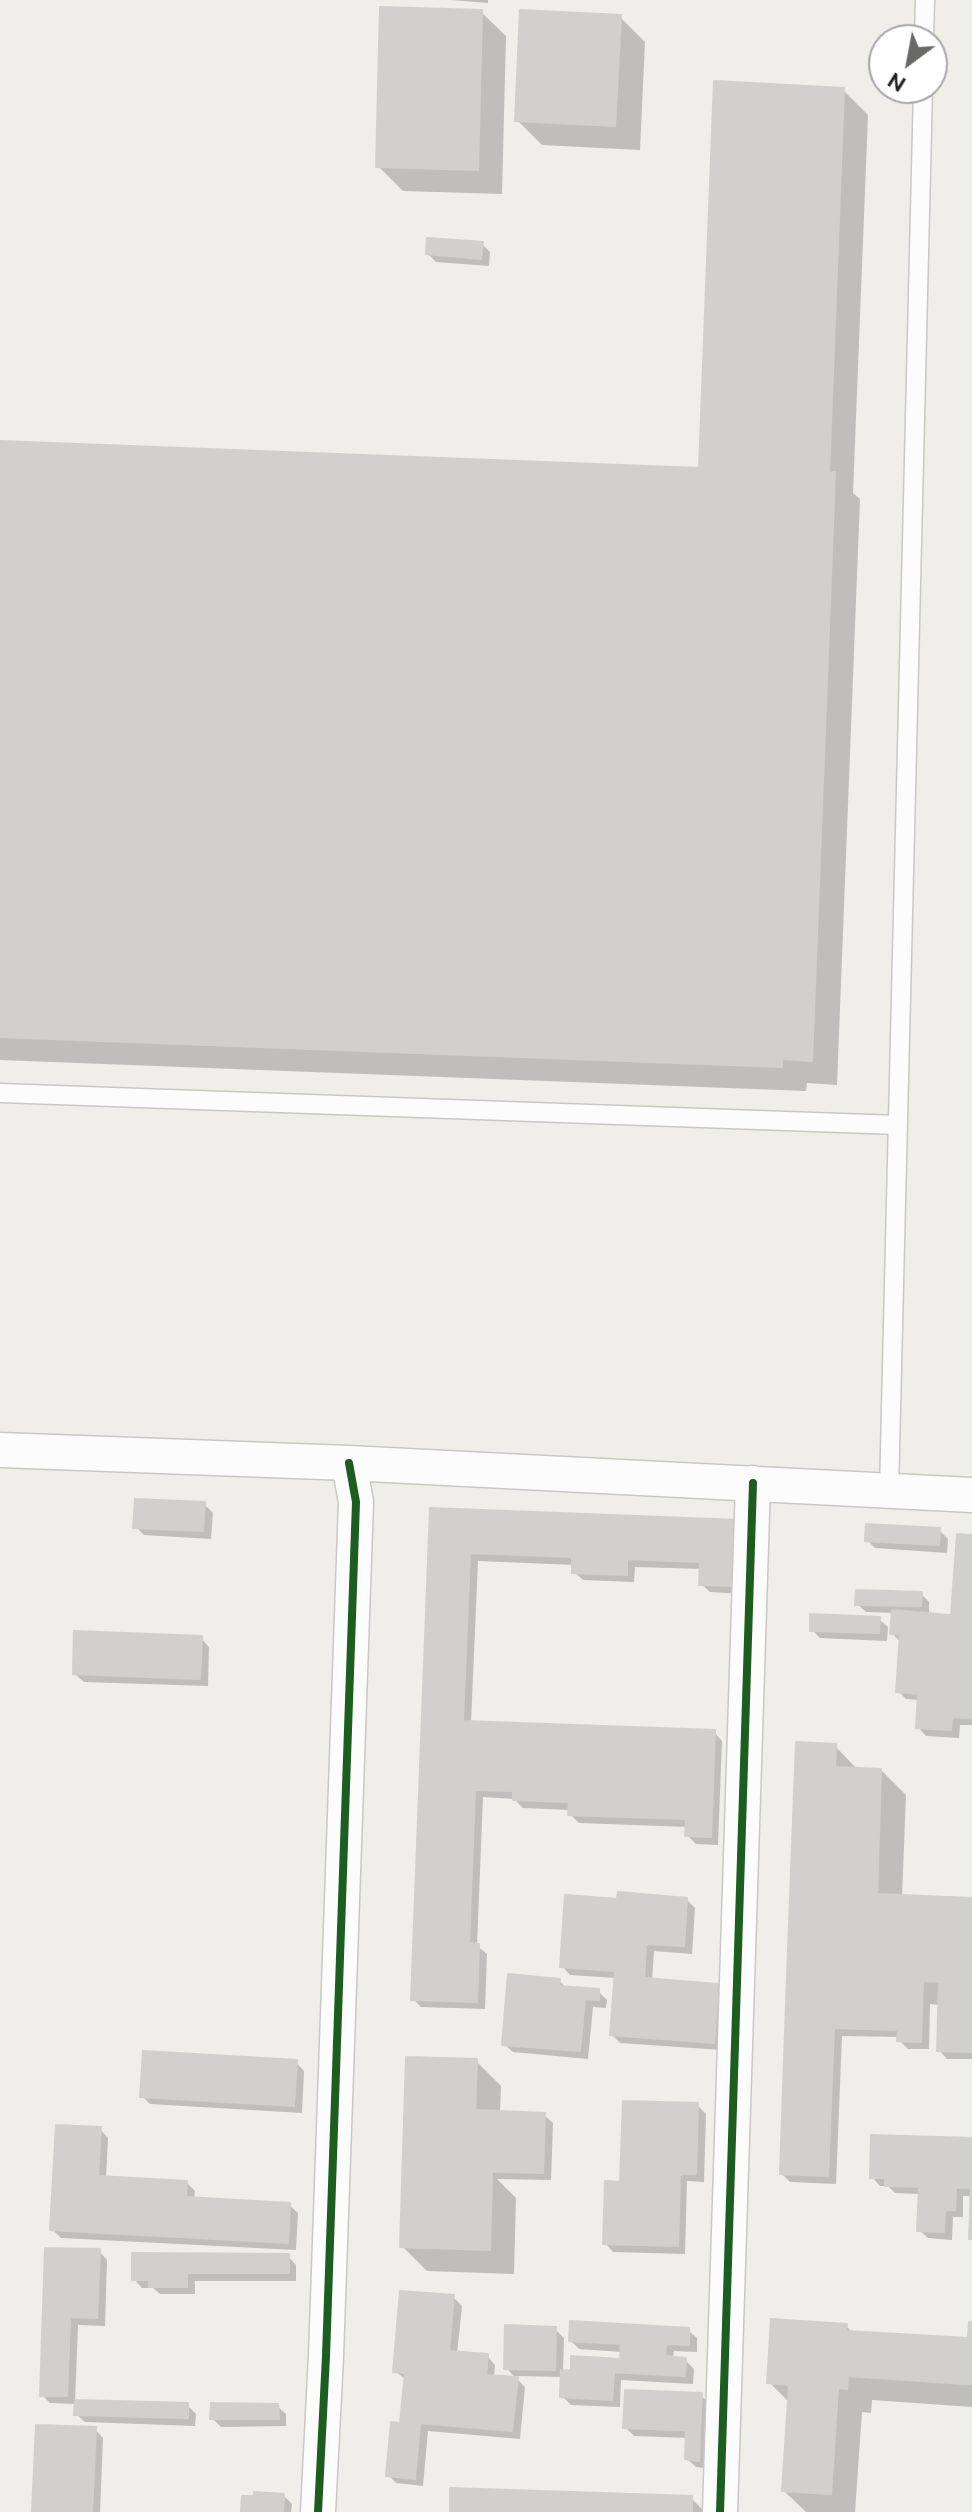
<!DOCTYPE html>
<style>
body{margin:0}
#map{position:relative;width:972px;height:2512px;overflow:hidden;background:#efeee9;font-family:Ubuntu,sans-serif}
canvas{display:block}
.north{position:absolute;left:868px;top:24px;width:80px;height:80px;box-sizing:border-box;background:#fff;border:2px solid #a6a6a6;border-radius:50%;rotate:212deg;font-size:22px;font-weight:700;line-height:32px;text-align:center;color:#212121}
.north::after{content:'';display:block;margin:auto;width:28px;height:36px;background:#696967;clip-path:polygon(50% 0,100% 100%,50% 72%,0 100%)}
</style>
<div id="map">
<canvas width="972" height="2512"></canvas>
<div class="north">N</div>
</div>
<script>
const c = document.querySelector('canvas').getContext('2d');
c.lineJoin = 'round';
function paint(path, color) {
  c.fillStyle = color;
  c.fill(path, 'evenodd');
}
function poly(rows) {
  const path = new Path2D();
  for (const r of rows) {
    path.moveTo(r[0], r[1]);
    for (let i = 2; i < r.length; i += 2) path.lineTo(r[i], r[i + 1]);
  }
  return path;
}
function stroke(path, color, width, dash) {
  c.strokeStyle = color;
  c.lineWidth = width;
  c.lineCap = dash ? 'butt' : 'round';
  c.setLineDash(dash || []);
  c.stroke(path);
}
paint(poly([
 [451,0,488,0,488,3],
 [481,12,506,36,502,194,403,191,378,166],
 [620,17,645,42,640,150,542,145,517,120],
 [843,90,868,115,853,493,860,499,837,1085,807,1083,806,1091,0,1060,0,443,701,470],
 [482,244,490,252,489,266,436,262,428,254],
 [204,1504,213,1513,211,1539,144,1535,136,1527],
 [432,1511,738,1522,743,1594,710,1592,701,1584,702,1569,635,1567,634,1582,583,1580,574,1572,574,1565,478,1561,471,1723,714,1732,722,1741,718,1845,696,1844,687,1835,688,1827,579,1823,570,1814,571,1810,523,1808,514,1799,483,1797,477,1946,487,1954,485,2009,421,2007,413,1999],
 [939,1530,948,1539,947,1553,875,1548,867,1540],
 [959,1536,972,1537,972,1725,960,1725,959,1738,926,1736,918,1727,920,1700,906,1699,898,1691,901,1643,892,1633,894,1613,866,1612,857,1604,921,1594,929,1602,929,1615,953,1617],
 [879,1619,888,1627,887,1641,820,1638,812,1630],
 [201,1638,209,1647,208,1686,84,1682,75,1674],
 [835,1746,858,1770,881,1770,906,1795,902,1897,972,1900,972,2059,947,2059,939,2050,940,2005,930,2004,929,2049,908,2049,899,2040,900,2037,842,2036,836,2184,790,2182,782,2174],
 [686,1899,695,1908,692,1954,654,1951,652,1981,717,1986,726,1994,722,2050,620,2043,612,2035,616,1978,570,1975,562,1966,619,1901],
 [559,1981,567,1988,598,1991,607,2000,606,2008,593,2007,588,2059,513,2052,504,2044],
 [476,2061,501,2086,500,2113,544,2115,553,2123,551,2180,497,2179,516,2198,514,2274,427,2271,402,2246],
 [296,2062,304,2071,302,2113,150,2104,142,2096],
 [697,2105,706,2114,704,2182,687,2181,685,2254,613,2252,605,2243,622,2184],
 [100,2129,108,2138,106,2178,186,2182,195,2191,194,2200,289,2205,298,2213,296,2250,61,2238,52,2229],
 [972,2140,972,2196,963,2196,963,2217,953,2217,952,2240,928,2238,919,2230,920,2194,895,2193,888,2186,880,2186,872,2177],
 [47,2250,99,2251,107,2260,105,2326,78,2325,75,2402,187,2405,196,2414,195,2426,85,2422,76,2414,76,2404,50,2403,42,2395],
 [288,2256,296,2265,296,2281,195,2281,195,2294,160,2294,153,2288,142,2288,134,2279],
 [453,2297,462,2306,457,2354,487,2356,495,2365,494,2377,517,2379,525,2387,520,2439,428,2431,423,2486,396,2483,388,2475,402,2425,406,2380,395,2371],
 [972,2324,972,2407,872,2400,871,2413,862,2412,855,2512,806,2512,784,2491,790,2403,769,2382,846,2326,853,2333,969,2340],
 [555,2329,564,2338,563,2372,573,2372,573,2358,622,2361,622,2352,579,2349,571,2341,688,2330,697,2338,697,2352,674,2351,673,2359,685,2360,694,2369,693,2384,621,2380,620,2407,571,2405,562,2396,563,2377,514,2376,506,2368],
 [701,2395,709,2404,706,2468,696,2467,687,2459,688,2438,634,2436,625,2427],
 [277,2406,286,2414,286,2426,221,2427,212,2418],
 [95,2429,103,2438,100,2512,34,2512],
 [284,2496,292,2504,291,2512,243,2512],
 [691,2498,705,2512,452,2512]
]), '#0003');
const building = poly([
 [380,7,482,10,478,170,376,167,380,7],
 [520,10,621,15,615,126,515,121,520,10],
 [714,81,844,88,829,473,835,472,812,1061,782,1059,782,1067,0,1037,0,441,699,468,714,81],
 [427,238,483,242,481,259,426,254,427,238],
 [135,1499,205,1502,203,1531,133,1528,135,1499],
 [430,1508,739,1520,736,1586,699,1585,700,1562,627,1559,627,1575,572,1573,572,1557,470,1553,463,1721,715,1730,711,1837,685,1836,686,1819,568,1815,569,1802,513,1800,513,1791,475,1790,469,1943,479,1944,477,2002,411,2000,430,1508],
 [866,1524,940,1528,939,1545,865,1541,866,1524],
 [957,1534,972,1535,972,1718,952,1717,960,1616,951,1615,957,1534],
 [856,1590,922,1592,921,1606,855,1605,856,1590],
 [892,1610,960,1616,951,1730,916,1728,918,1694,896,1692,900,1634,890,1634,892,1610],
 [810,1614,880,1617,879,1633,810,1631,810,1614],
 [74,1631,202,1636,200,1679,73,1674,74,1631],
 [796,1742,836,1744,835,1767,881,1769,877,1894,972,1898,972,1983,787,1976,796,1742],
 [618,1892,687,1898,684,1946,646,1944,644,1978,718,1984,714,2043,610,2035,615,1971,560,1967,565,1895,617,1899,618,1892],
 [508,1974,560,1979,559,1986,599,1989,599,2000,585,1999,580,2051,502,2045,508,1974],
 [787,1976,836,1977,828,2176,780,2174,787,1976],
 [836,1977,923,1981,921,2042,897,2041,898,2030,834,2028,836,1977],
 [939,1982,972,1983,972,2052,937,2051,939,1982],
 [143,2051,297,2060,294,2106,140,2097,143,2051],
 [406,2057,477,2059,473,2171,492,2171,490,2250,400,2247,406,2057],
 [623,2101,698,2103,696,2174,680,2174,678,2246,603,2244,605,2181,620,2182,623,2101],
 [475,2110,545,2113,543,2173,473,2171,475,2110],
 [56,2125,101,2127,98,2176,187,2181,186,2197,290,2203,288,2243,50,2230,56,2125],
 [871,2135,972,2138,972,2239,969,2239,971,2188,885,2186,885,2178,870,2178,871,2135],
 [919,2187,956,2188,955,2210,945,2210,944,2232,917,2231,919,2187],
 [45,2248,100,2249,97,2318,70,2317,67,2396,40,2396,45,2248],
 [132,2253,289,2254,289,2273,187,2273,187,2287,149,2287,149,2280,132,2280,132,2253],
 [400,2291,454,2295,449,2351,488,2354,486,2375,518,2377,512,2431,420,2423,415,2479,386,2476,391,2422,400,2423,405,2373,393,2372,400,2291],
 [771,2319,847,2324,846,2331,968,2338,965,2384,848,2376,847,2389,838,2388,831,2494,782,2491,789,2385,767,2383,771,2319],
 [570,2321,689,2328,689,2345,666,2344,665,2356,686,2358,685,2376,571,2370,571,2356,620,2359,621,2344,569,2341,570,2321],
 [969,2322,972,2322,972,2384,965,2384,969,2322],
 [505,2325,556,2327,555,2370,504,2369,505,2325],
 [561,2370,614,2373,612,2400,560,2397,561,2370],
 [625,2390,702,2393,700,2431,623,2428,625,2390],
 [75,2400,188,2403,188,2418,74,2415,75,2400],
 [211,2403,278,2404,279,2419,210,2419,211,2403],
 [36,2425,96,2427,92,2512,32,2512,36,2425],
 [686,2430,700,2431,699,2461,685,2459,686,2430],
 [450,2488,692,2496,692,2512,450,2512,450,2488],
 [254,2492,284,2494,283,2512,241,2512,242,2496,254,2496,254,2492]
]);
paint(building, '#d1d0cc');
stroke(building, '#d2d0cb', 2);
const service = poly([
 [924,40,925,0],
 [0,1093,898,1125],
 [889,1491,923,88]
]);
const minor = poly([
 [0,1450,349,1463,972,1495],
 [318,2512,326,2356,356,1502,349,1463],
 [720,2512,753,1483]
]);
stroke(service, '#c8c8c5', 21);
stroke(minor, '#c8c8c5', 37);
stroke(service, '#fdfcfc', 18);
stroke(minor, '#fdfcfc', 34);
stroke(poly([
 [318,2512,326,2356,356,1502,349,1463],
 [720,2512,753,1483]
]), '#1b5e20', 8);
</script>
